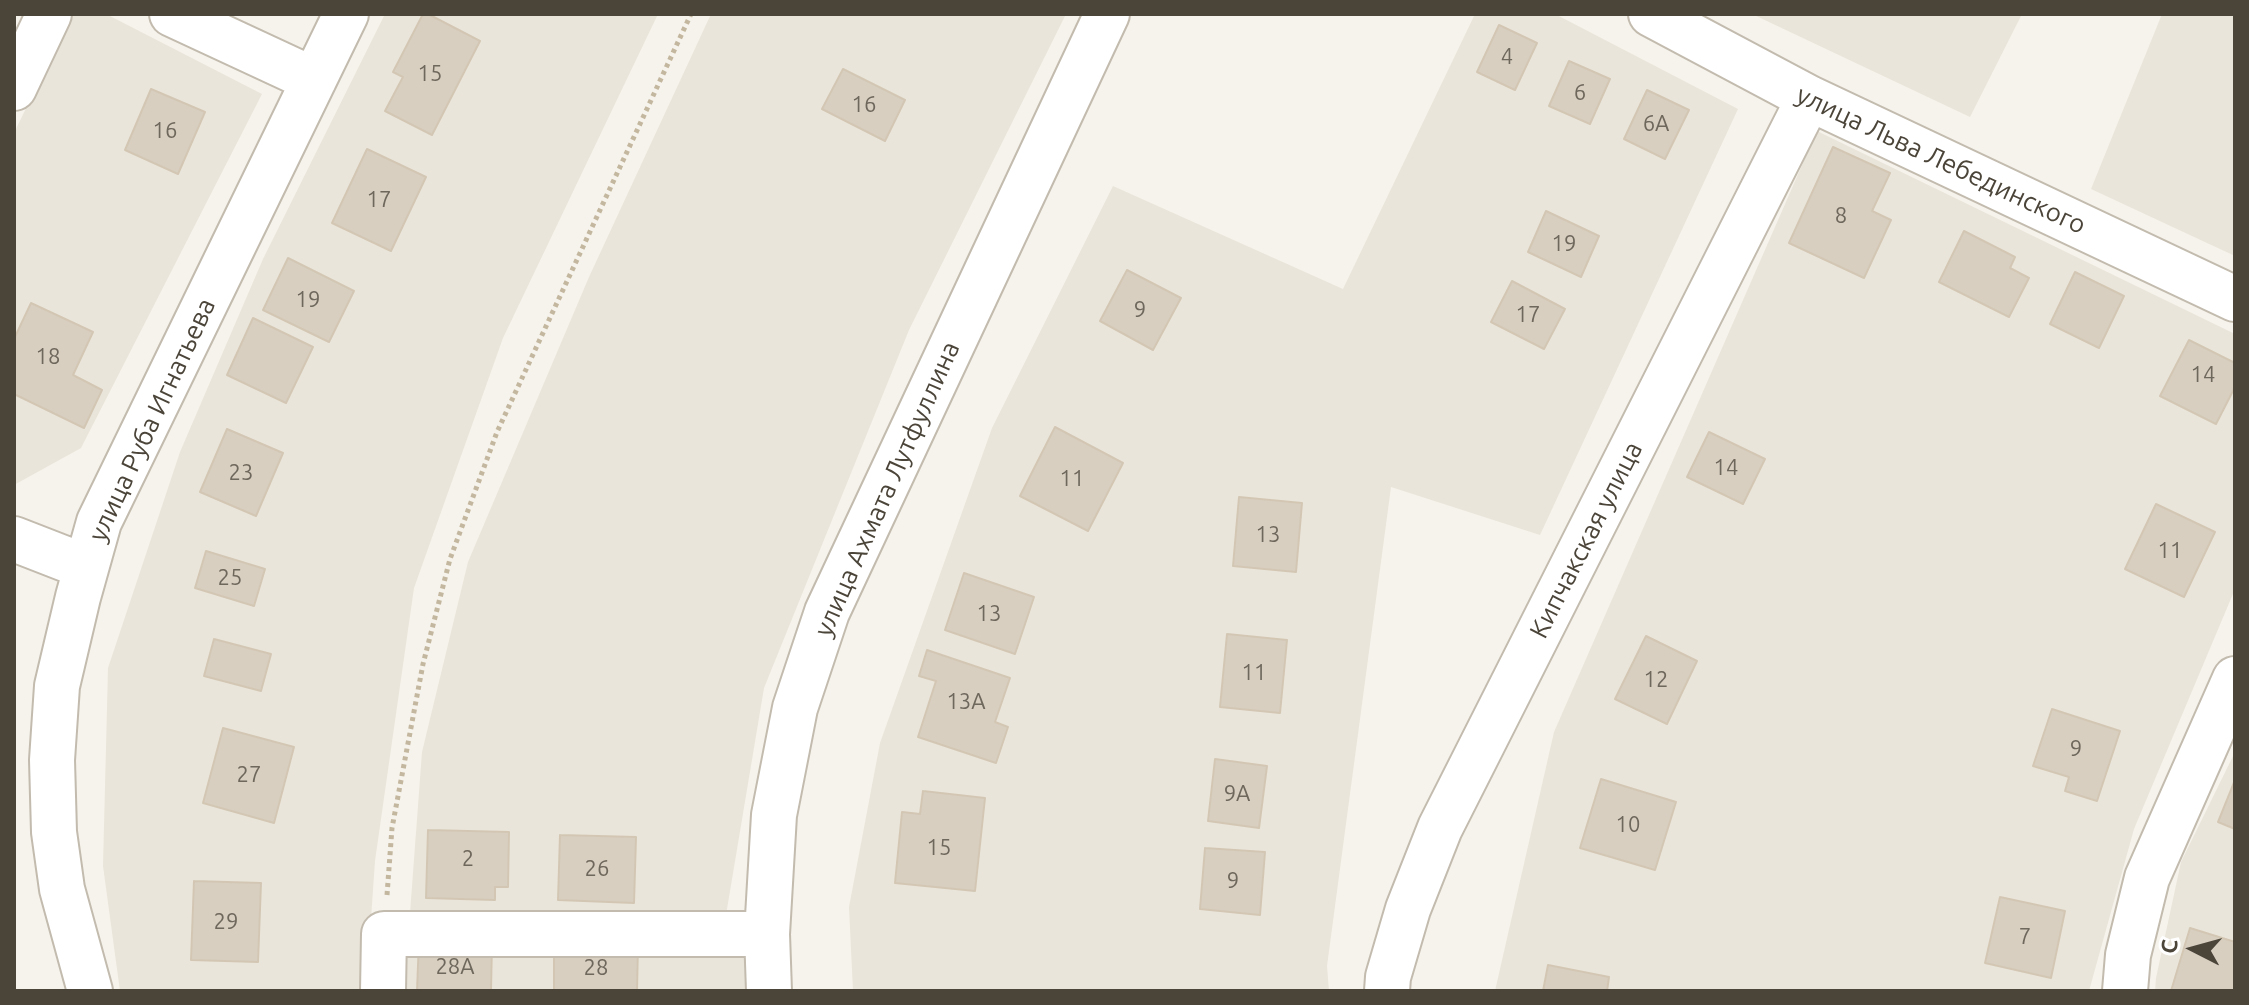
<!DOCTYPE html>
<meta charset="utf-8">
<style>
body{margin:0}
#map{position:relative;width:2249px;height:1005px;overflow:hidden;background:#f6f3ec;font-family:Ubuntu,sans-serif}
canvas{display:block}
.frame{position:absolute;inset:0;border:16px solid #4b4439;pointer-events:none}
.north{position:absolute;left:2153px;top:909px;width:80px;height:80px;-webkit-text-stroke:6px #fff;paint-order:stroke;rotate:276deg;font-size:22px;font-weight:700;line-height:32px;text-align:center;color:#4b4439}
.north::after{content:'';display:block;margin:auto;width:28px;height:36px;background:#4b4439;clip-path:polygon(50% 0,100% 100%,50% 72%,0 100%)}
</style>
<div id="map">
<canvas width="2249" height="1005"></canvas>
<div class="frame"></div>
<div class="north">С</div>
</div>
<script>
const c = document.querySelector('canvas').getContext('2d');
c.lineJoin = 'round';
function paint(path, color) {
  c.fillStyle = color;
  c.fill(path, 'evenodd');
}
function poly(rows) {
  const path = new Path2D();
  for (const r of rows) {
    path.moveTo(r[0], r[1]);
    for (let i = 2; i < r.length; i += 2) path.lineTo(r[i], r[i + 1]);
  }
  return path;
}
function stroke(path, color, width, dash) {
  c.strokeStyle = color;
  c.lineWidth = width;
  c.lineCap = dash ? 'butt' : 'round';
  c.setLineDash(dash || []);
  c.stroke(path);
}
function write(font, color, halo, rows, align = 'center') {
  c.font = font + ' Ubuntu,sans-serif';
  c.lineWidth = 8;
  c.setLineDash([]);
  c.textBaseline = 'middle';
  c.strokeStyle = halo;
  c.fillStyle = color;
  for (const [text, x, y, turn = 0] of rows) {
    c.save();
    c.translate(x, y);
    c.rotate((+turn || 0) * Math.PI / 180);
    c.textAlign = isNaN(turn) ? turn : align;
    if (halo) c.strokeText(text, 0, 0);
    c.fillText(text, 0, 0);
    c.restore();
  }
}
paint(poly([
 [72,14,106,14,262,94,81,448,14,485,14,133],
 [385,14,658,14,503,338,414,588,375,861,366,991,120,991,103,866,108,668,180,452,263,259],
 [711,14,1066,14,909,330,764,688,726,915,410,913,422,752,468,562,589,277],
 [1475,14,1555,14,1738,109,1540,535,1391,487,1327,966,1329,991,853,991,849,907,880,743,992,428,1113,186,1343,289],
 [1752,14,2022,14,1970,117],
 [2162,14,2235,14,2235,256,2091,189],
 [1817,131,2235,334,2235,589,2134,829,2089,991,1495,991,1554,732],
 [2235,752,2235,991,2155,991,2156,978,2181,862],
 [393,942,745,944,747,991,395,991]
]), '#eae5da');
const building = poly([
 [423,14,428,14,480,41,432,135,385,111,403,77,393,72,423,14],
 [1499,25,1537,43,1515,90,1477,72,1499,25],
 [1569,61,1610,79,1590,124,1549,106,1569,61],
 [843,69,905,100,885,141,822,109,843,69],
 [151,89,205,112,178,174,125,150,151,89],
 [1647,90,1689,110,1665,159,1624,139,1647,90],
 [1833,147,1890,173,1872,211,1891,220,1864,278,1789,243,1833,147],
 [367,149,426,177,391,251,332,223,367,149],
 [1546,211,1599,236,1581,277,1528,252,1546,211],
 [1964,231,2015,257,2010,268,2029,278,2009,317,1939,282,1964,231],
 [288,258,354,291,329,342,263,310,288,258],
 [1127,270,1181,298,1153,350,1100,321,1127,270],
 [2075,272,2124,296,2099,348,2050,324,2075,272],
 [1512,281,1565,309,1544,349,1491,322,1512,281],
 [31,303,93,332,73,375,102,390,84,428,14,394,14,339,31,303],
 [253,318,313,347,286,403,227,375,253,318],
 [2189,340,2235,363,2235,387,2216,424,2160,396,2189,340],
 [1055,427,1123,463,1088,531,1020,496,1055,427],
 [227,429,283,453,256,516,200,492,227,429],
 [1709,432,1765,459,1743,504,1687,477,1709,432],
 [1239,497,1302,503,1296,572,1233,566,1239,497],
 [2156,504,2215,532,2184,597,2125,569,2156,504],
 [206,551,265,569,254,606,195,588,206,551],
 [964,573,1034,597,1015,654,945,630,964,573],
 [1227,634,1287,640,1280,713,1220,707,1227,634],
 [1646,636,1697,661,1667,724,1615,699,1646,636],
 [214,639,271,654,261,691,204,676,214,639],
 [927,650,1010,678,995,722,1008,727,996,763,918,737,936,681,919,676,927,650],
 [2052,709,2120,731,2097,801,2065,791,2069,777,2033,766,2052,709],
 [223,728,294,747,274,823,203,803,223,728],
 [1215,759,1267,766,1259,828,1208,821,1215,759],
 [1601,779,1676,802,1655,870,1580,848,1601,779],
 [2235,780,2235,829,2218,822,2235,780],
 [923,791,985,798,975,891,895,883,902,812,920,814,923,791],
 [428,830,509,832,508,887,495,887,495,900,426,898,428,830],
 [560,835,636,837,634,903,558,900,560,835],
 [1205,848,1265,852,1260,915,1200,909,1205,848],
 [194,881,261,883,258,962,191,960,194,881],
 [2000,897,2065,911,2051,978,1985,963,2000,897],
 [2190,928,2235,942,2235,991,2171,991,2190,928],
 [419,940,492,942,491,991,417,991,419,940],
 [554,943,638,944,637,991,554,991,554,943],
 [1548,965,1609,977,1607,991,1543,991,1548,965]
]);
paint(building, '#d8cfc1');
stroke(building, '#d3c7b4', 2);
const minor = poly([
 [172,14,314,80],
 [1651,14,1809,98,2235,299],
 [14,88,49,14],
 [14,539,86,567],
 [90,991,62,889,54,832,52,760,57,686,78,597,99,522,346,14],
 [383,991,384,934,767,934],
 [769,991,767,934,774,815,795,708,827,612,1107,14],
 [1387,991,1388,977,1408,909,1440,828,1809,98],
 [2125,991,2128,955,2147,878,2235,679]
]);
stroke(minor, '#c2bbae', 48);
stroke(poly([
 [387,895,392,828,423,664,450,559,497,432,691,14]
]), '#c4b79f', 5, [4, 4]);
stroke(minor, '#fff', 44);
write('22px', '#6e675b', null, [
 ["4",1507,57],
 ["15",430,74],
 ["6",1580,93],
 ["16",864,105],
 ["6А",1656,124],
 ["16",165,131],
 ["17",379,200],
 ["8",1841,216],
 ["19",1564,244],
 ["19",308,300],
 ["9",1140,310],
 ["17",1528,315],
 ["18",48,357],
 ["14",2203,375],
 ["14",1726,468],
 ["23",241,473],
 ["11",1072,479],
 ["13",1268,535],
 ["11",2170,551],
 ["25",230,578],
 ["13",989,614],
 ["11",1254,673],
 ["12",1656,680],
 ["13А",966,702],
 ["9",2076,749],
 ["27",249,775],
 ["9А",1237,794],
 ["10",1628,825],
 ["15",939,848],
 ["2",468,859],
 ["26",597,869],
 ["9",1233,881],
 ["29",226,922],
 ["7",2025,937],
 ["28А",455,967],
 ["28",596,968]
]);
write('26px', '#4b4439', '#fff', [
 ["улица Льва Лебединского",1941,160,25],
 ["улица Руба Игнатьева",152,420,-65],
 ["улица Ахмата Лутфуллина",887,489,-66],
 ["Кипчакская улица",1586,540,-63]
]);
</script>
